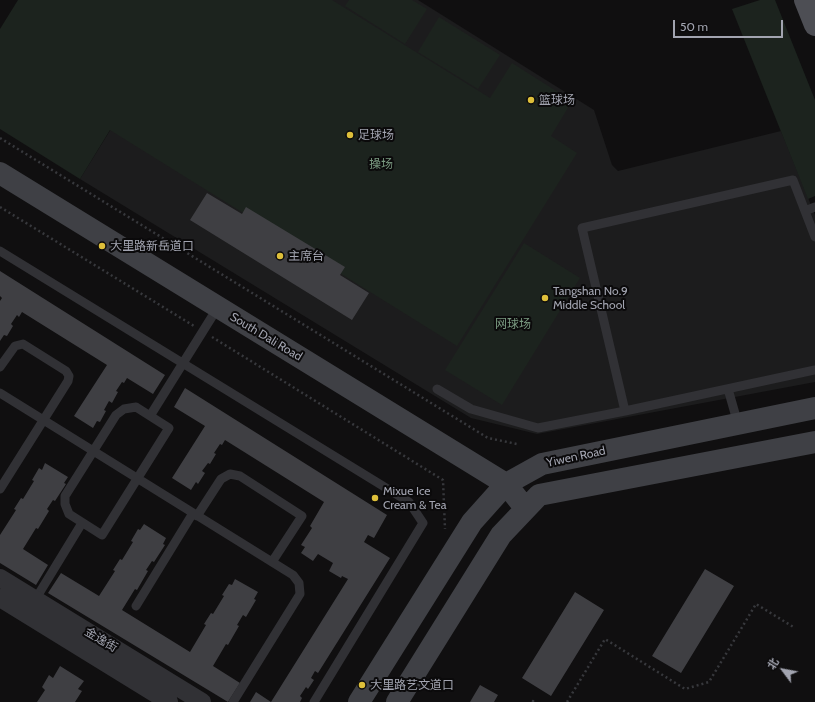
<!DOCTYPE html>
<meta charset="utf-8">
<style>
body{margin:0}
#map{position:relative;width:815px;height:702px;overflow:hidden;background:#100f10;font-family:Cabin,"Noto Sans SC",sans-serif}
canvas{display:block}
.north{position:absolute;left:763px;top:650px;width:40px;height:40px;-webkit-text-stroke:3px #0b0a0b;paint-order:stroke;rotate:302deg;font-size:11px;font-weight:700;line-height:16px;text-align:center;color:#a2a4b0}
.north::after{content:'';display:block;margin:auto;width:14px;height:18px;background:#a2a4b0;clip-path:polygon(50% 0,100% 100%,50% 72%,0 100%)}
.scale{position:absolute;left:673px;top:20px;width:110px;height:18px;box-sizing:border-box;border:2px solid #a2a4b0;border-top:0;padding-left:5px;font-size:12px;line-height:14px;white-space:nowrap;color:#a2a4b0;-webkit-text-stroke:3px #0b0a0b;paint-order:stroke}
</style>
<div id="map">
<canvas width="815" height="702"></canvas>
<div class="north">北</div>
<div class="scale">50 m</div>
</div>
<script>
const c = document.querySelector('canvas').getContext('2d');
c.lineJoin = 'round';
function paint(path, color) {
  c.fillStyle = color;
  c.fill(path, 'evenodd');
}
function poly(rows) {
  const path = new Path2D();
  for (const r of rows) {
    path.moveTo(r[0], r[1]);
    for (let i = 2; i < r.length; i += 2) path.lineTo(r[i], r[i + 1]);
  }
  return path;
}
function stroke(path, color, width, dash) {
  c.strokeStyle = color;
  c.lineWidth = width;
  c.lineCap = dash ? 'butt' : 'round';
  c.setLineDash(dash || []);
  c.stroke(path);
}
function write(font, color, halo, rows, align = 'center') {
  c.font = font + ' Cabin,"Noto Sans SC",sans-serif';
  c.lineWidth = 4;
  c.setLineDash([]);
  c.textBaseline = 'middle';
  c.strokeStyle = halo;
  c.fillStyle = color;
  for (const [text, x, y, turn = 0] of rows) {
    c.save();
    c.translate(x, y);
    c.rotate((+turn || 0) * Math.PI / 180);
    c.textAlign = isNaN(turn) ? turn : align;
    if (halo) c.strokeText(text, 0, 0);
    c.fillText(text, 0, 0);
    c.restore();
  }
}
paint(poly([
 [191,0,418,0,594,110,612,165,618,171,781,131,815,215,815,382,537,434,471,418,80,179]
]), '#1c1c1d');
paint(poly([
 [18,0,332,0,490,98,512,63,572,101,551,136,577,153,457,346,110,130,80,179,0,129,0,29],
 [349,0,412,0,427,9,405,44,345,6],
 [760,0,775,0,815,100,815,196,808,199,732,9],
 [439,17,500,55,478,89,418,52],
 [524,243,580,278,502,405,445,370]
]), '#1c231e');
paint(poly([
 [207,193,242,214,246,207,345,267,340,275,369,293,352,320,190,220],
 [0,271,165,375,153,394,127,378,124,383,122,382,116,391,118,392,112,403,109,401,104,410,106,411,100,422,97,421,93,428,74,416,107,365,22,312,19,317,17,315,11,324,13,326,7,336,4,335,0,341,0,301,2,298,0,296],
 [185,388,387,515,374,538,368,535,364,542,390,558,318,673,315,671,311,678,314,680,308,689,306,687,300,696,302,698,300,702,250,702,256,692,271,702,348,579,342,576,341,578,329,571,333,563,318,554,313,561,301,553,305,547,301,545,312,528,310,526,324,502,225,440,222,445,220,444,214,453,216,454,210,464,208,463,202,471,205,473,198,484,196,482,191,490,172,478,205,426,174,407],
 [45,463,68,477,64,483,66,484,55,501,53,500,47,509,49,511,38,529,36,528,23,549,48,565,36,585,0,563,0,535,16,510,14,509,21,498,23,499,34,481,32,480,39,468,42,470],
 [144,524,166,538,163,544,165,545,154,562,152,561,146,570,148,571,137,590,135,589,122,610,190,652,206,625,204,624,211,613,213,614,224,596,222,595,229,584,232,585,235,579,258,592,254,599,256,600,246,617,243,615,237,625,239,626,228,645,226,644,213,666,240,683,228,702,48,593,61,573,99,596,115,571,113,570,120,559,122,560,133,542,131,541,138,529,140,530],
 [705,569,734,586,681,673,652,656],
 [575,592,604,610,551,696,522,678],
 [60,666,84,681,78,689,82,691,75,702,37,702,45,690,42,687,49,675,53,678],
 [480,685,498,695,494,702,470,702]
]), '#3f3f43');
stroke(poly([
 [0,138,488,438,517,444],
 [0,207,194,326],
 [212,337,443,480,445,529],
 [533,702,533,701,535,702],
 [567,702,605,639,685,689,709,682,756,604,795,628]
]), '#37383c', 2.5, [2, 3]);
stroke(poly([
 [805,211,815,207],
 [815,237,793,180,582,228,625,411,815,370],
 [0,251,409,502,423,523,314,702],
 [0,367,15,346,23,344,66,371,69,376,68,381,0,489],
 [437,389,471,409,538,428,625,411],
 [728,389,738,424],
 [0,393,293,575,299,583,300,594,233,702],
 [136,407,169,428,102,535,69,514,65,504,65,496,116,415,124,409,136,407],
 [150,416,218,307],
 [197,516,221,479,230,474,240,476,302,516,272,562],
 [35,600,82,523],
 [136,606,193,513]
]), '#313135', 9);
stroke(poly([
 [0,578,202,702],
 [0,598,169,702]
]), '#313135', 18);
stroke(poly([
 [0,173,506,484,525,508],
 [359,702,472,522,506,484,542,464,815,408],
 [397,702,501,535,539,495,815,442]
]), '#3f4045', 22);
stroke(poly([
 [805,0,815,25]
]), '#4d4e54', 22);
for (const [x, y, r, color] of [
 [531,100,4,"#debf3a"],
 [350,135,4,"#debf3a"],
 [102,246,4,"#debf3a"],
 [280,256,4,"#debf3a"],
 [545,298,4,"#debf3a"],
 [375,498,4,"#debf3a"],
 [362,685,4,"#debf3a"]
]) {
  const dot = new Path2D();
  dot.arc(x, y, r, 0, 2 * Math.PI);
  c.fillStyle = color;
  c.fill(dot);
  stroke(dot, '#0b0a0b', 1.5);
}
write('12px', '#a2a4b0', '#0b0a0b', [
 ["篮球场",539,100],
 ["足球场",358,135],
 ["大里路新岳道口",110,246],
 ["主席台",288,256],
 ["Tangshan No.9",553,291],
 ["Middle School",553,305],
 ["Mixue Ice",383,491],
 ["Cream & Tea",383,505],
 ["大里路艺文道口",370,685]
], 'left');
write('12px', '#7a9a81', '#0b0a0b', [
 ["操场",381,164],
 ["网球场",513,324]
]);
write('12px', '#a2a4b0', '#0b0a0b', [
 ["South Dali Road",266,337,31],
 ["Yiwen Road",576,457,-12],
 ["金逸街",101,640,31]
]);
</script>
